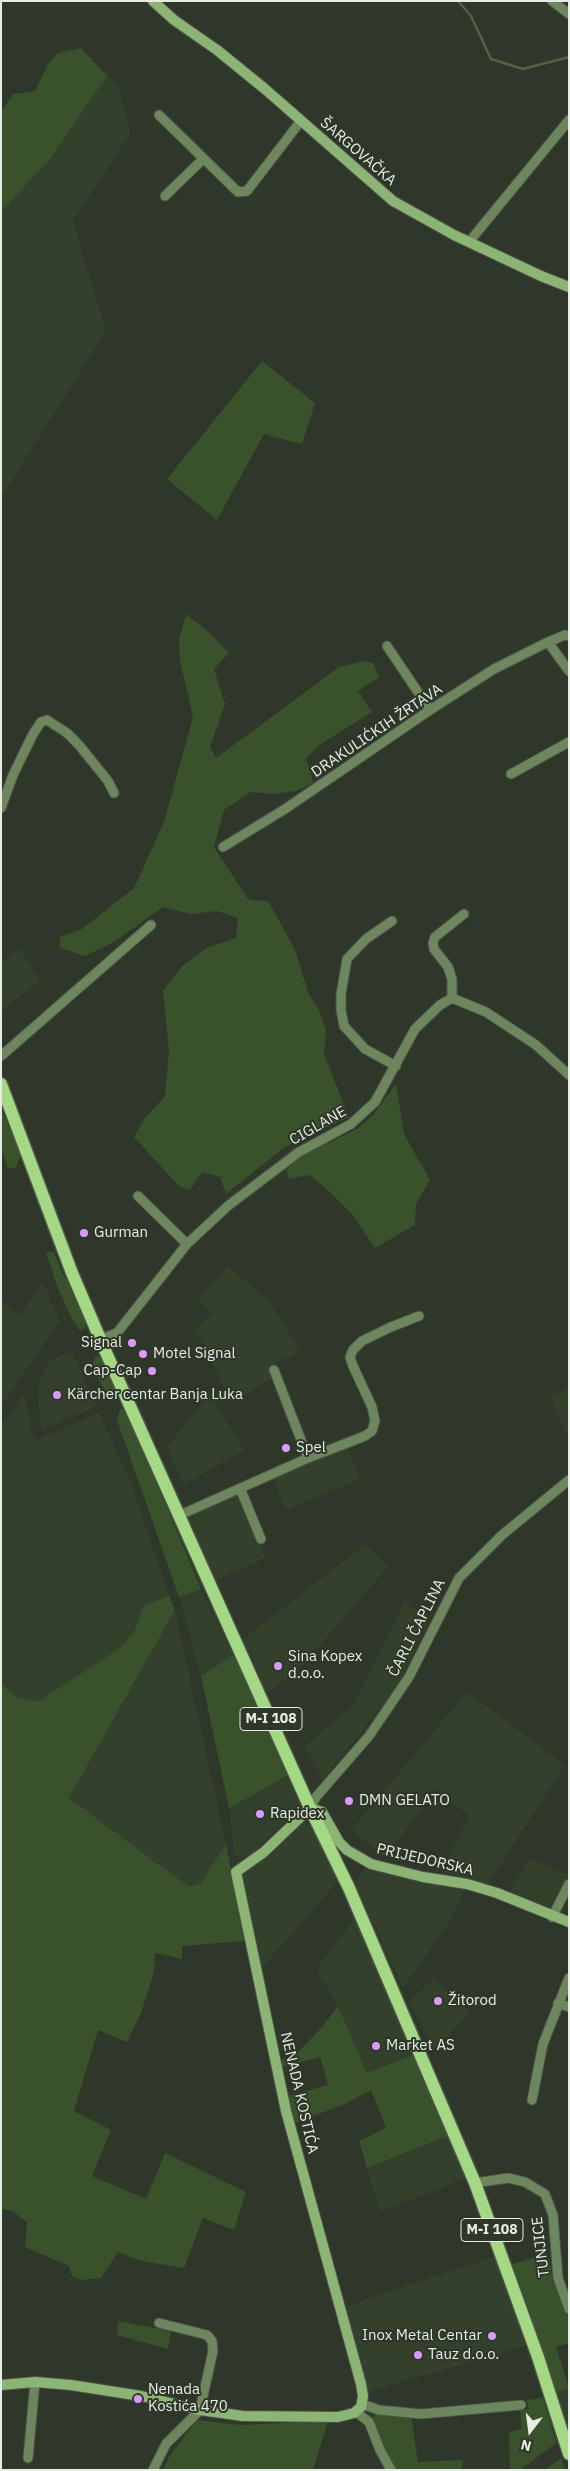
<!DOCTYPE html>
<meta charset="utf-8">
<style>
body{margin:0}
#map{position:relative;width:570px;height:2471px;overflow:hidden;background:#2e3729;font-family:"IBM Plex Sans",sans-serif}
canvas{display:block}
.frame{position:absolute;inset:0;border:2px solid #e7ede3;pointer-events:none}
.north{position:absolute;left:505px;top:2406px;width:50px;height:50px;-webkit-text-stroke:4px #2e3729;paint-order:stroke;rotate:195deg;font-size:14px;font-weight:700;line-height:20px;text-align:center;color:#e7ede3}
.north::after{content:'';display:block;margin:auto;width:18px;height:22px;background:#e7ede3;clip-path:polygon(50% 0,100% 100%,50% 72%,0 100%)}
</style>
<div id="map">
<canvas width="570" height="2471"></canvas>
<div class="frame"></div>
<div class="north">N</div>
</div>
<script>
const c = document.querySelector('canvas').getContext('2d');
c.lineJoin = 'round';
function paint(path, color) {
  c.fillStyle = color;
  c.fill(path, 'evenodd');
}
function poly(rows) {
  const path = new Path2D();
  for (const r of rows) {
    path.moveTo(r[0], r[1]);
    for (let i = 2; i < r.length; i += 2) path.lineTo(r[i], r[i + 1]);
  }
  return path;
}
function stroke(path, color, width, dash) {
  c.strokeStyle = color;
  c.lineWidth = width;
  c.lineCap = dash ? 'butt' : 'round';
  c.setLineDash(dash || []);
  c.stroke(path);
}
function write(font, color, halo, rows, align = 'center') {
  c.font = font + ' "IBM Plex Sans",sans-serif';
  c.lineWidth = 4;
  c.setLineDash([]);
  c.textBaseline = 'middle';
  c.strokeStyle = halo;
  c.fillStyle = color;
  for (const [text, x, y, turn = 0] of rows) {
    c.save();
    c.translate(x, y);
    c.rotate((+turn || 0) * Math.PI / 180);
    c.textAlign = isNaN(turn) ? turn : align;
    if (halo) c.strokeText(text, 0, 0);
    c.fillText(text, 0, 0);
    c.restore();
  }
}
paint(poly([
 [107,76,119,85,130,134,73,221,106,331,1,498,1,212,50,159],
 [20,949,40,981,1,1010,1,962],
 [228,1266,268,1300,301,1351,271,1365,272,1378,232,1403,195,1328,213,1315,198,1298],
 [43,1282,60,1321,1,1406,1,1302,20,1315],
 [73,1352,96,1406,42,1431,37,1391,39,1380,50,1360],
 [569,1388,569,1438,550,1397],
 [210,1394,244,1450,184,1485,167,1447],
 [22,1396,26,1398,32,1434,37,1440,99,1412,131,1483,169,1595,143,1607,134,1632,120,1648,39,1701,15,1697,1,1683,1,1426],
 [347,1446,360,1479,285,1510,272,1477],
 [239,1492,265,1558,214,1581,185,1515],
 [366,1544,388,1567,299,1669,267,1693,243,1639],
 [201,1589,233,1655,201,1676,179,1597],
 [404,1602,430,1619,394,1691,323,1780,305,1746,354,1704],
 [175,1610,226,1844,201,1883,189,1887,69,1798],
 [467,1692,565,1765,488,1884,441,1871,469,1816,436,1789,386,1857,351,1830],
 [292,1773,304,1804,252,1854,240,1857,234,1855,229,1808],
 [305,1822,309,1825,340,1879,261,1969,242,1876,301,1824],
 [529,1858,569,1875,547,1910,510,1892],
 [366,1869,465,1888,450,1922,403,1988,355,1882],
 [356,1917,415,2054,367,2073,338,2006,316,1969],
 [434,1978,470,2013,435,2049,409,2002],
 [452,2134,467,2178,380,2212,367,2168],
 [495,2257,526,2346,366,2392,343,2308,413,2283],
 [569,2388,569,2433,556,2393]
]), '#33402c');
paint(poly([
 [81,48,107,76,50,159,1,212,1,112,13,94,35,91,48,64,58,53],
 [262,361,315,403,302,444,264,434,217,520,167,479],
 [186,614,210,633,229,653,214,669,225,704,210,747,216,758,339,667,364,661,373,663,379,677,358,691,372,712,319,745,306,758,313,783,296,791,274,794,251,792,224,810,214,847,248,899,269,902,295,950,309,995,318,1008,326,1030,324,1054,349,1117,285,1147,226,1194,220,1177,202,1172,190,1190,179,1186,134,1137,145,1118,165,1096,169,1051,163,991,182,966,206,948,236,938,238,918,217,911,191,914,163,907,114,942,85,956,60,948,60,937,82,929,134,888,164,822,193,717,180,661,179,639],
 [396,1084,404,1134,430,1180,416,1204,415,1225,375,1248,352,1214,328,1190,309,1175,288,1179,287,1169,303,1155,357,1129,373,1115],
 [1,1109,20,1150,20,1157,16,1167,8,1169,1,1147],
 [46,1252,54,1252,62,1273,73,1289,85,1318,85,1328,80,1331,72,1319,58,1289],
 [96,1356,101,1358,117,1395,115,1398,109,1397,91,1366],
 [120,1409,122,1409,128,1415,201,1589,179,1597,117,1420],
 [169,1595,175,1610,69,1798,189,1887,201,1883,226,1844,244,1941,182,1946,182,1959,155,1953,154,1972,141,2013,127,2042,98,2030,74,2111,111,2130,92,2176,146,2199,165,2153,246,2192,234,2230,203,2218,184,2268,141,2261,118,2252,101,2278,81,2280,72,2276,69,2266,25,2247,27,2222,12,2211,1,2209,1,1683,15,1697,39,1701,120,1648,134,1632,143,1607],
 [233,1655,292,1773,229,1808,201,1676],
 [338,2006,367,2073,415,2054,452,2134,367,2168,359,2141,386,2128,371,2090,347,2103,293,2124,288,2096,328,2085,320,2057,281,2068,280,2061,295,2055,322,2027],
 [548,2254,553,2282,569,2316,569,2343,556,2347,569,2388,556,2393,541,2347,509,2265],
 [118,2321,171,2331,168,2349,117,2335],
 [543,2398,556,2443,520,2470,510,2470,509,2432,522,2429,520,2410,529,2409,527,2400],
 [375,2414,411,2416,418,2462,463,2460,462,2470,396,2470,393,2463,387,2459,372,2419],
 [197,2420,241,2425,328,2421,313,2470,163,2470,169,2457],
 [561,2458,565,2470,545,2470]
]), '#3a522b');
stroke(poly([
 [458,1,471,16,491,59,523,69,569,57]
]), '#516245', 2.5);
const street = poly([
 [552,1,569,14],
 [159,115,238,192,247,191,300,122],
 [165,196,202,160],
 [469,242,569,120],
 [548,642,569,671],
 [387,646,430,710],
 [511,774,569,742],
 [1,808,13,775,33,734,41,722,47,720,67,733,79,745,108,781,114,793],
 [223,847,285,809,430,710,494,669,548,642,565,635,569,636],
 [392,921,366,939,347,959,341,994,341,1010,344,1026,365,1049,396,1066],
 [452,998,452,979,448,967,434,949,433,943,435,937,464,914],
 [1,1056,151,925],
 [138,1196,187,1244],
 [101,1339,117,1333,187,1244,229,1205,299,1152,351,1124,375,1102,415,1029,440,1005,452,998,486,1012,536,1045,569,1075],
 [274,1370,308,1458],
 [240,1488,261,1539],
 [180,1515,308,1458,365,1436,372,1431,375,1421,372,1407,353,1366,350,1357,353,1350,362,1341,391,1327,419,1316],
 [310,1808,316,1797,369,1736,409,1677,459,1578,502,1535,569,1480],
 [552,1917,569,1884],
 [558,2003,569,2007],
 [532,2100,543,2044,569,1978],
 [475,2183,508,2178,525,2182,545,2194,553,2215,558,2278,569,2309],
 [362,2404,379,2410,421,2414,521,2405],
 [356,2412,369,2422,380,2450,391,2470],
 [28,2458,35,2382],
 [153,2470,166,2444,200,2410,213,2351,212,2341,207,2335,159,2323]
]);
const secondary = poly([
 [153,1,174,20,217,50,265,89,393,201,454,235,541,276,569,287],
 [1,2385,35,2382,71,2385,141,2396,200,2410,243,2416,338,2417,354,2413,361,2407,363,2396,361,2384,286,2111,236,1872,264,1852,310,1808,322,1812,339,1842,347,1850,371,1864,423,1877,467,1884,497,1893,569,1922]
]);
const primary = poly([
 [1,1084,72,1273,104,1348,310,1808,349,1888,475,2183,538,2357,569,2454]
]);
stroke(street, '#4c5447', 11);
stroke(secondary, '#4c5447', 12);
stroke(primary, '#4c5447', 15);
stroke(street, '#6d865e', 9);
stroke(secondary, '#8cb474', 10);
stroke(primary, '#a4d884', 12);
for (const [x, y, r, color] of [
 [84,1233,5,"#d99af7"],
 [132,1343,5,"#d99af7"],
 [143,1354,5,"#d99af7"],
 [152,1371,5,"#d99af7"],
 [57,1395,5,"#d99af7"],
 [286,1448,5,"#d99af7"],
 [278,1666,5,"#d99af7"],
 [349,1801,5,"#d99af7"],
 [260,1814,5,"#d99af7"],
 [438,2001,5,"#d99af7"],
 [376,2046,5,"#d99af7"],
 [492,2336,5,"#d99af7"],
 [418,2355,5,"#d99af7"],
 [138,2399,5,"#d99af7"]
]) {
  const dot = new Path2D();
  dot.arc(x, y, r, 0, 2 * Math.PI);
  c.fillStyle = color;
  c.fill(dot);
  stroke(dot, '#2e3729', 2);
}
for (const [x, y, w] of [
 [271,1719,62],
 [492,2230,62]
]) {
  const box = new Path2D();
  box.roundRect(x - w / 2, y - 11.5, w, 23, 4);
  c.fillStyle = '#2e3729';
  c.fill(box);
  stroke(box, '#e7ede3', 1);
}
write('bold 14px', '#e7ede3', null, [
 ["M-I 108",271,1719],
 ["M-I 108",492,2230]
]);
write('15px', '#e7ede3', '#2e3729', [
 ["ŠARGOVAČKA",358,152,41],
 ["DRAKULIĆKIH ŽRTAVA",377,731,-34],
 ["CIGLANE",318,1126,-30],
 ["ČARLI ČAPLINA",417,1628,-63],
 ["PRIJEDORSKA",425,1860,13],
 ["NENADA KOSTIĆA",299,2093,77],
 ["TUNJICE",541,2247,-97]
]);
write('15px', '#e7ede3', '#2e3729', [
 ["Gurman",94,1233],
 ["Signal",122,1343,"right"],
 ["Motel Signal",153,1354],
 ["Cap-Cap",142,1371,"right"],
 ["Kärcher centar Banja Luka",67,1395],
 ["Spel",296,1448],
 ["Sina Kopex",288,1657],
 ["d.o.o.",288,1674],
 ["DMN GELATO",359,1801],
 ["Rapidex",270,1814],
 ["Žitorod",448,2001],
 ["Market AS",386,2046],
 ["Inox Metal Centar",482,2336,"right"],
 ["Tauz d.o.o.",428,2355],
 ["Nenada",148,2390],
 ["Kostića 470",148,2407]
], 'left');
</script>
